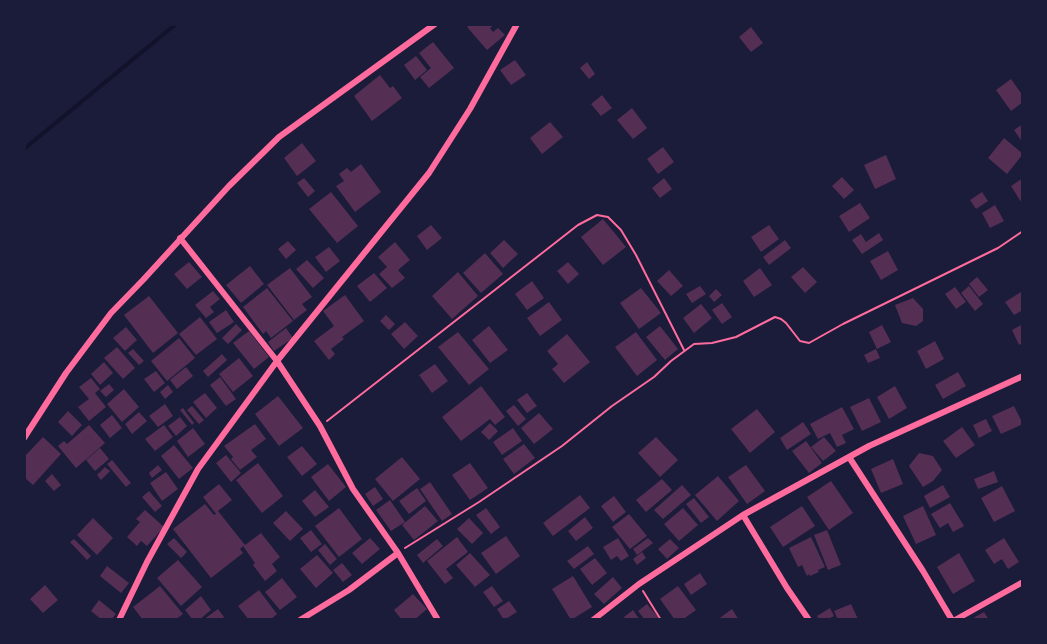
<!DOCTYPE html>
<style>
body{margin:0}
#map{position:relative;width:1047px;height:644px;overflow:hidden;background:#1b1b3a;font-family:Helvetica,sans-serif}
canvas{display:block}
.frame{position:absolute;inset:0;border:26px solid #1b1b3a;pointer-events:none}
</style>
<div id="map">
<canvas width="1047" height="644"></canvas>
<div class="frame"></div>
</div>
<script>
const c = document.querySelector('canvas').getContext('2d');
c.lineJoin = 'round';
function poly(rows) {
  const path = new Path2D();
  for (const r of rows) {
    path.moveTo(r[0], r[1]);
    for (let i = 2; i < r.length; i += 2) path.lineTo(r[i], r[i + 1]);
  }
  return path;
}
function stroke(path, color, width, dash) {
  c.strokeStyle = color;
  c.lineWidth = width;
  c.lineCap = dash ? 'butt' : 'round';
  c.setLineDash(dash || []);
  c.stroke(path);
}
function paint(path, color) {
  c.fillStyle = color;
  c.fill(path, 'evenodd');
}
stroke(poly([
 [24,149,176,24]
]), '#12122b', 4);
paint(poly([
 [471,24,495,24,490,28,493,32,498,28,505,35,487,50,467,27],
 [751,27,763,43,751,52,739,37],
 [433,42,454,68,429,88,420,77,431,68,419,53],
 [416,56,427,70,415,80,404,65],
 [515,60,526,75,511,85,500,70],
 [587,62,595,74,589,79,580,68],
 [380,75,390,88,393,86,402,98,372,121,354,96],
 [1011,79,1023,96,1023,102,1011,111,996,90],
 [602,95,612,108,601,116,591,104],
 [632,108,647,128,633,139,617,120],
 [550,122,563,137,542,154,530,138],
 [1023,124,1023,143,1014,130],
 [1004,138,1023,154,1007,174,988,158],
 [302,143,316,161,297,176,284,158],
 [663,147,674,162,658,174,647,159],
 [886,155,896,179,875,189,864,165],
 [361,164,381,192,355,212,336,186,344,181,339,174,347,168,351,172],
 [842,177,854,190,844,199,832,186],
 [304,178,315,191,308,197,297,183],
 [664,178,672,189,660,198,652,188],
 [1023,178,1023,205,1011,186],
 [331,192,358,226,337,243,309,209],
 [982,192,988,201,976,209,970,200],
 [860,203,870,218,849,232,839,216],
 [995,205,1004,221,990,228,982,213],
 [603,219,626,247,603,265,581,237],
 [431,225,442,238,427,250,417,236],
 [769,225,779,239,761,252,751,237],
 [879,233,883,240,862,254,852,240,861,234,866,242],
 [504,240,518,254,503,268,490,253],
 [785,240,791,248,769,265,763,257],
 [288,241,296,250,286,259,278,249],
 [395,242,410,260,398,270,405,278,392,288,379,274,387,267,378,257],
 [329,247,340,261,326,272,315,257],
 [888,251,898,270,881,280,870,261],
 [485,253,503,274,481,293,463,273],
 [307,260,324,278,313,288,296,269],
 [189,262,202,277,187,289,174,274],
 [568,262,579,274,568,284,557,271],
 [250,266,264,284,241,303,226,285],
 [803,267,817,282,805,293,791,277],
 [290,268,312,297,302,304,307,310,294,320,267,285],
 [760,268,772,285,754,297,743,281],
 [669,270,683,286,671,296,657,281],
 [458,272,478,296,452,319,432,296],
 [374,273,387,288,370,302,357,286],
 [977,277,988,290,979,297,969,284],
 [532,281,544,298,527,310,515,294],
 [700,286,706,294,692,303,686,294],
 [969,286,983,304,975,311,961,293],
 [955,287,966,302,956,309,945,294],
 [267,288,293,321,271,338,266,331,263,334,243,307],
 [641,288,661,313,639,329,620,303],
 [716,289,722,295,714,302,709,296],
 [213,291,220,299,210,307,214,312,206,318,195,305],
 [1021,292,1023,295,1023,310,1014,315,1005,302],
 [345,295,364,321,342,337,344,339,331,349,335,354,329,360,314,341,334,326,323,311],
 [149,296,178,333,153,353,124,315],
 [913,298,923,309,923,321,916,326,902,323,895,305],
 [549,302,562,320,540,336,527,318],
 [722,303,732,317,722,324,712,310],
 [701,304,712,318,694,333,683,318],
 [226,310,234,322,217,333,209,322],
 [386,315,395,324,389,330,380,321],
 [200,317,217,339,196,355,179,334],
 [405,322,418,336,404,349,391,334],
 [236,324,242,330,228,344,222,338],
 [1023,324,1023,343,1019,345,1012,330],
 [882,325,891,342,877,349,869,332],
 [489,326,508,350,490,363,472,340],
 [660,326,678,349,665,360,646,337],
 [126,327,137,340,125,351,113,338],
 [286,328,293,338,274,351,268,342],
 [249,331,269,357,254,369,233,343],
 [458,332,489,369,469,385,438,347],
 [636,332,657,360,637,376,615,347],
 [567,334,590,362,564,383,552,369,558,364,547,351],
 [179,338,195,358,167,381,151,361],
 [935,341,944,359,926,369,917,351],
 [117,347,135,368,123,379,104,358],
 [133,349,144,361,139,365,128,353],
 [876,349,880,358,868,363,864,355],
 [222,354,227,360,208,377,203,371],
 [239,358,253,376,233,392,219,374],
 [104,362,113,373,100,385,91,374],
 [435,364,448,381,432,393,419,375],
 [186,367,193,376,177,389,170,380],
 [156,371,165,383,154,392,144,379],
 [958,372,966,386,943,399,935,385],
 [220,377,236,399,226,406,210,385],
 [91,378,100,389,95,393,106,407,89,421,78,407,89,399,79,387],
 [109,384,114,390,106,397,100,391],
 [168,385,173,392,165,399,160,392],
 [481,386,505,417,495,425,490,419,461,441,442,417],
 [895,386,907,408,889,419,877,397],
 [124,389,139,407,122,422,107,404],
 [205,393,217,408,206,418,193,402],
 [527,393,537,406,527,413,517,400],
 [278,396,303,428,279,446,255,414],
 [869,398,881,422,862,431,850,407],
 [165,404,173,416,158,427,149,416],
 [514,405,526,419,518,426,506,411],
 [192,406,204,420,199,424,187,410],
 [1014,406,1023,424,1001,434,992,416],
 [842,407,854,429,842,435,846,443,837,447,830,433,818,439,810,424],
 [183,408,194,423,192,425,180,410],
 [757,409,775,432,750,453,731,429],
 [68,411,82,425,72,436,58,422],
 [139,412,147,421,132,434,125,424],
 [539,413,553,429,534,444,521,428],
 [112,415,122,428,110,438,100,425],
 [180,417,187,426,176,436,168,426],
 [986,419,992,431,979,438,973,425],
 [803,422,811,434,787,450,780,438],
 [490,423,498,431,489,440,481,432],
 [255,424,266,439,251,450,257,457,240,470,231,459,233,457,224,446],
 [89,425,105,443,76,468,58,446,64,441,67,444],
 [164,425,173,437,155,451,145,439],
 [962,427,975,445,956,458,943,441],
 [193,428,205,444,188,457,177,441],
 [513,428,522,441,502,455,493,442],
 [43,437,61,454,33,485,24,477,24,457],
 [656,437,678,460,660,477,638,453],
 [824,437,836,451,823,461,811,447],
 [806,441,822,463,809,473,792,451],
 [524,444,535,458,514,474,503,459],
 [174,445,193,468,179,479,161,456],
 [302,446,317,464,302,476,287,457],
 [100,448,109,459,95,471,86,460],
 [919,453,933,456,942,470,933,481,923,487,909,466],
 [226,455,241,473,231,482,216,463],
 [402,457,420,479,393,501,375,479],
 [893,459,903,484,881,493,871,469],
 [112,460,131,483,126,487,107,464],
 [258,463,283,496,262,513,236,480],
 [470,463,488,488,470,500,452,475],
 [328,464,346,487,329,501,311,477],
 [158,465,162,470,152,478,149,473],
 [746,465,765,491,747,504,728,477],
 [105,467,110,471,101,480,97,475],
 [994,471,998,482,978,489,974,479],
 [166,472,178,489,162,501,150,483],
 [52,474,61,485,54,491,45,481],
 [718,476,739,501,717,521,695,495],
 [662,479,672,490,646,512,636,500],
 [831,481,853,513,829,530,807,497],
 [430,482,452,514,442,521,420,489],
 [219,484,232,500,218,511,245,545,261,533,280,557,272,564,277,571,265,581,253,565,255,563,243,546,240,549,243,553,211,578,173,529,205,504,214,515,216,514,203,497],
 [682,485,691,495,663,519,654,510],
 [943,485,950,497,930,508,924,496],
 [1002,486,1015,511,994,522,981,498],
 [375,487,383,499,373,506,365,494],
 [417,488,426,501,409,514,399,501],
 [315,490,329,507,315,517,302,501],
 [149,491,162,506,155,512,142,497],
 [580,495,590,508,553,536,543,523],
 [614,496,626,512,613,522,601,506],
 [694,498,709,517,701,523,686,504],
 [390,500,405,522,391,531,376,510],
 [950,503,964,526,953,532,948,523,940,528,931,514],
 [425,506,438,521,414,540,402,525],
 [802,506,815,526,783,547,770,527],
 [923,506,936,535,916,544,903,516],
 [339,508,362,539,339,557,315,526],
 [486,508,500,527,491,534,476,515],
 [683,508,698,525,679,541,664,524],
 [145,510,164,527,147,546,141,541,137,546,127,537,140,522,136,519],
 [286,511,303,529,290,541,273,523],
 [629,514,647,536,630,549,612,527],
 [585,517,593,528,576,541,568,531],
 [93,518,113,538,97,555,77,535],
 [469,518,483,533,472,544,457,529],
 [311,530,322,544,311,552,300,538],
 [827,530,841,565,828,570,814,535],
 [506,536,520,556,496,574,481,553],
 [457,537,468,552,446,569,453,578,445,584,427,561],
 [811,537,825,567,818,570,819,572,810,576,809,574,807,576,802,565,798,567,789,548],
 [174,538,187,552,181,558,167,544],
 [370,538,380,549,362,564,352,553],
 [618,538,629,556,621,561,617,556,611,560,603,547],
 [648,538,653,543,637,555,633,549],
 [1004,538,1019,562,1008,569,1002,559,994,564,985,550],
 [74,539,91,556,87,560,70,542],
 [437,539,443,546,423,563,417,555],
 [670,539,679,548,667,559,658,549],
 [325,544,337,559,330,565,318,550],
 [588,546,594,554,574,569,567,561],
 [642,552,646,558,637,565,633,559],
 [470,553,490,575,475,587,456,565],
 [959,553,975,581,953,594,937,567],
 [317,555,333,573,316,588,300,569],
 [595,558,607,573,592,585,580,569],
 [178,560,202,587,181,606,157,578],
 [342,563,352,575,343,582,333,570],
 [107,566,129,583,121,593,100,576],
 [700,573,707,584,691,595,684,584],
 [573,576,592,607,571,620,552,589],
 [613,577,622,588,604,604,594,594],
 [282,578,297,597,280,610,265,592],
 [45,585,58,600,43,613,30,599],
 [160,586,183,614,175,620,143,620,133,607],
 [492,586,503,601,494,607,483,592],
 [678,586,696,610,682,620,675,620,660,599],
 [259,590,277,614,270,620,249,620,238,606],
 [413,594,427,609,414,620,402,620,394,610],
 [201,596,211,610,199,620,193,620,185,610],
 [99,600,116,614,111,620,102,620,91,611],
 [509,601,517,612,504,620,497,609],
 [647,604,658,617,655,620,645,620,638,611],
 [851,604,858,619,854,620,838,620,834,611],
 [830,608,834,616,826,620,819,620,817,616],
 [218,609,224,617,221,620,203,620],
 [732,609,739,620,717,620],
 [633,610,640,620,626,620,624,617],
 [984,612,989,620,970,620]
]), '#542f53');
stroke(poly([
 [327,421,578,225,597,215,608,217,621,230,636,255,684,350],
 [405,548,479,502,562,446,612,406,654,377,671,361,694,344,712,343,736,337,775,317,781,319,786,323,800,341,809,343,843,324,998,248,1023,231],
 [643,591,661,620]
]), '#ff6b9d', 2);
stroke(poly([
 [180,238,277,361,320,426,353,489,398,553,438,620],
 [24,438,66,373,111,313,143,280,229,186,279,137,435,24],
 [849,457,923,571,952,620],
 [743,515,787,588,809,620],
 [119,620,147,562,198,469,277,361,429,173,470,109,517,24],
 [300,620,349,590,398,553],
 [593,620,639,584,743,515,869,446,1023,376],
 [955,620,1023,582]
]), '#ff6b9d', 6);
</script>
